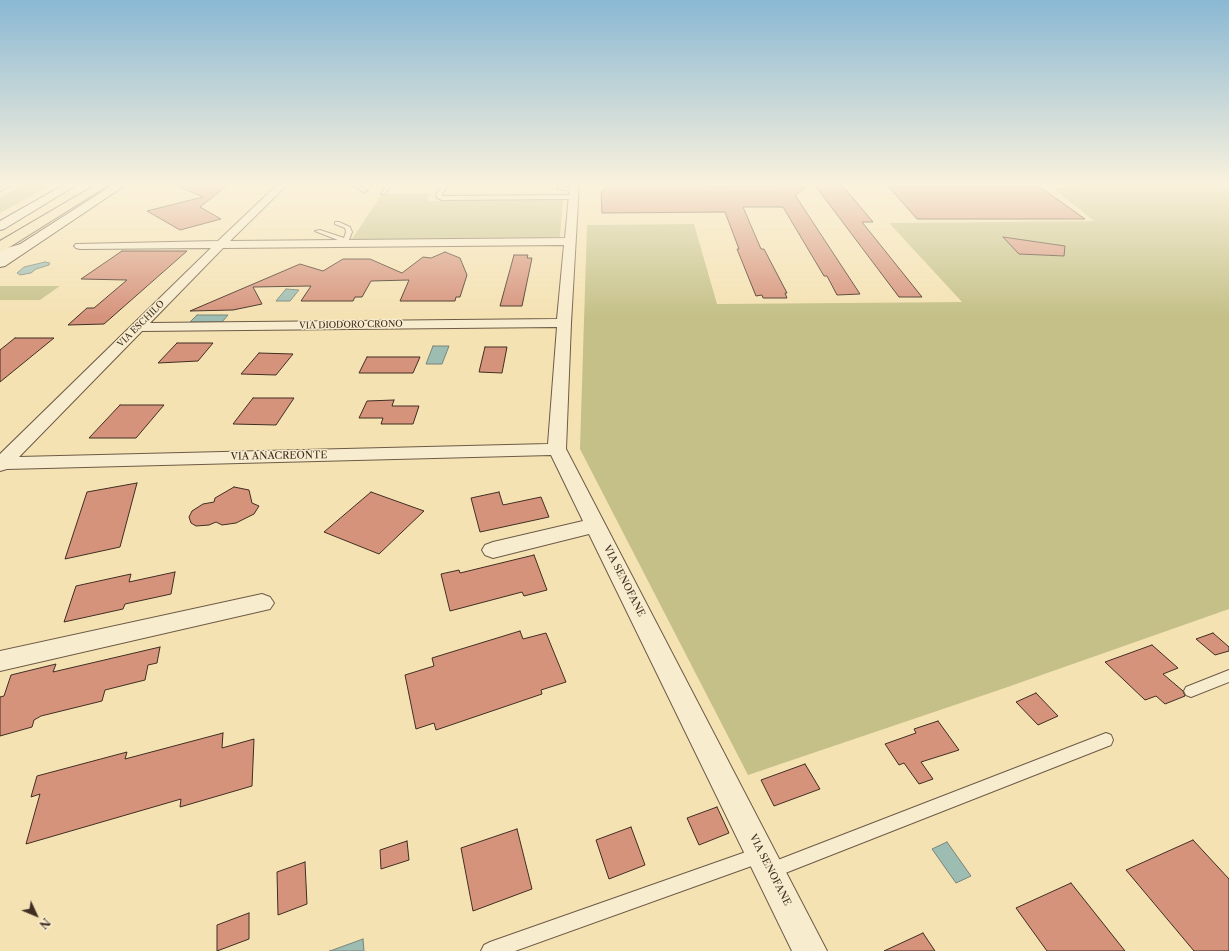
<!DOCTYPE html>
<style>
body{margin:0}
#map{position:relative;width:1229px;height:951px;overflow:hidden;background:#f5e2b3;font-family:"Libre Caslon Text",serif}
canvas{display:block}
.north{position:absolute;left:16px;top:895px;width:40px;height:40px;-webkit-text-stroke:3px #f8ecce;paint-order:stroke;rotate:134deg;font-size:11px;font-weight:700;line-height:16px;text-align:center;color:#402e22}
.north::after{content:'';display:block;margin:auto;width:14px;height:18px;background:#402e22;clip-path:polygon(50% 0,100% 100%,50% 72%,0 100%)}
</style>
<div id="map">
<canvas width="1229" height="951"></canvas>
<div class="north">N</div>
</div>
<script>
const c = document.querySelector('canvas').getContext('2d');
c.lineJoin = 'round';
function paint(path, color) {
  c.fillStyle = color;
  c.fill(path, 'evenodd');
}
function poly(rows) {
  const path = new Path2D();
  for (const r of rows) {
    path.moveTo(r[0], r[1]);
    for (let i = 2; i < r.length; i += 2) path.lineTo(r[i], r[i + 1]);
  }
  return path;
}
function stroke(path, color, width, dash) {
  c.strokeStyle = color;
  c.lineWidth = width;
  c.lineCap = dash ? 'butt' : 'round';
  c.setLineDash(dash || []);
  c.stroke(path);
}
function write(font, color, halo, rows, align = 'center') {
  c.font = font + ' "Libre Caslon Text",serif';
  c.lineWidth = 3;
  c.setLineDash([]);
  c.textBaseline = 'middle';
  c.strokeStyle = halo;
  c.fillStyle = color;
  for (const [text, x, y, turn = 0] of rows) {
    c.save();
    c.translate(x, y);
    c.rotate((+turn || 0) * Math.PI / 180);
    c.textAlign = isNaN(turn) ? turn : align;
    if (halo) c.strokeText(text, 0, 0);
    c.fillText(text, 0, 0);
    c.restore();
  }
}
paint(poly([
 [25,184,54,184,0,213,0,197],
 [1078,184,1229,184,1229,609,999,690,748,775,580,449,587,225,694,224,717,304,962,302,889,223,1094,221,1053,188,1084,187],
 [382,194,430,194,427,201,563,200,560,237,352,239],
 [0,286,60,286,40,300,0,300]
]), '#c4c087');
const water = poly([
 [45,262,50,263,49,265,36,269,31,273,20,275,17,273,24,267,45,262],
 [286,289,299,290,290,301,276,301,286,289],
 [197,315,228,315,222,322,190,322,197,315],
 [433,346,449,346,442,364,426,364,433,346],
 [947,842,971,876,956,883,932,849,947,842],
 [363,939,364,951,329,951,330,951,363,939]
]);
paint(water, '#9dbdb3');
stroke(water, '#788479', 1);
const building = poly([
 [172,184,229,184,200,207,221,219,180,230,147,211,203,197,172,184],
 [610,184,699,184,715,187,776,186,774,184,811,184,795,195,860,294,837,295,827,276,824,276,783,207,743,207,761,249,764,249,787,293,785,293,787,298,763,298,762,295,756,296,737,249,739,249,725,212,602,213,601,192,610,184],
 [814,184,841,184,873,222,862,222,922,297,899,297,814,184],
 [889,187,1040,187,1085,219,917,219,889,187],
 [1003,237,1065,246,1064,256,1019,254,1003,237],
 [122,251,187,251,104,324,68,325,87,308,94,308,127,280,81,279,122,251],
 [445,252,460,258,467,275,460,297,456,297,455,301,400,301,409,280,371,281,362,297,355,297,353,301,301,301,311,286,253,287,262,304,233,310,190,311,300,264,323,271,343,259,370,259,402,273,423,257,431,258,445,252],
 [514,255,528,255,527,258,532,258,522,306,500,306,514,255],
 [15,338,54,338,0,382,0,350,15,338],
 [177,343,213,343,198,361,158,363,177,343],
 [485,347,507,347,502,373,479,372,485,347],
 [259,353,293,354,276,375,241,374,259,353],
 [367,357,420,357,413,373,359,373,367,357],
 [253,398,294,398,276,425,233,424,253,398],
 [394,400,392,406,419,406,413,424,381,424,383,418,359,418,367,401,394,400],
 [120,405,164,405,136,438,89,438,120,405],
 [137,483,120,547,65,559,87,492,137,483],
 [234,487,249,490,252,503,259,506,254,514,236,523,222,525,216,522,209,525,196,526,191,523,189,517,192,511,203,504,214,502,215,498,234,487],
 [371,492,424,511,379,554,324,532,371,492],
 [499,492,503,505,541,497,549,517,480,532,471,498,499,492],
 [534,555,547,590,524,596,522,592,450,611,441,574,459,570,460,573,534,555],
 [175,572,171,594,125,604,123,609,64,622,76,586,131,574,129,582,175,572],
 [520,631,523,639,546,633,566,682,541,690,542,694,436,730,434,723,416,729,405,675,434,666,432,658,520,631],
 [1213,633,1229,647,1229,651,1215,655,1196,639,1213,633],
 [1152,645,1178,668,1163,674,1183,691,1185,696,1165,704,1156,696,1145,700,1105,662,1152,645],
 [160,647,157,663,148,665,145,680,105,690,102,701,41,716,34,720,32,727,0,736,0,697,4,696,11,675,56,664,53,672,160,647],
 [1036,693,1058,716,1038,725,1016,702,1036,693],
 [938,721,959,750,921,762,933,779,919,784,904,763,899,765,885,744,916,733,914,729,938,721],
 [223,733,222,748,254,739,252,786,180,807,181,799,26,844,40,794,31,797,37,776,127,752,125,759,223,733],
 [805,764,820,789,774,806,761,780,805,764],
 [717,807,729,833,699,845,687,818,717,807],
 [631,827,645,865,609,879,596,840,631,827],
 [517,829,532,889,473,911,461,848,517,829],
 [1193,840,1229,879,1229,951,1194,951,1126,870,1193,840],
 [407,841,409,860,381,869,380,850,407,841],
 [305,862,307,904,278,915,277,872,305,862],
 [1071,883,1125,951,1047,951,1016,908,1071,883],
 [249,913,249,939,217,951,217,925,249,913],
 [923,933,935,951,884,951,923,933]
]);
paint(building, '#d6937c');
stroke(building, '#402e22', 1);
const lane = poly([
 [9,184,15,184,0,191,0,187,9,184],
 [352,184,357,184,368,191,363,192,352,184],
 [387,184,392,184,385,194,381,194,387,184],
 [443,184,448,184,442,195,442,196,574,195,577,197,574,199,442,200,437,198,436,195,443,184],
 [558,184,562,184,563,187,577,189,574,191,558,189,558,184],
 [335,222,339,222,350,227,352,232,347,245,343,245,343,242,315,231,320,230,344,238,346,232,345,228,335,224,335,222],
 [1229,670,1229,682,1191,697,1186,695,1184,691,1186,687,1229,670],
 [1106,733,1111,735,1113,740,1111,745,770,879,764,877,762,871,764,865,770,863,1106,733],
 [760,847,766,849,768,855,766,861,760,863,515,951,481,951,484,945,490,942,760,847]
]);
const street = poly([
 [278,184,288,184,230,241,565,238,570,184,579,184,571,323,566,449,827,951,792,951,589,534,493,558,485,555,482,550,485,545,493,542,583,521,551,455,7,469,0,471,0,454,211,248,80,249,76,248,74,246,76,244,218,241,278,184],
 [564,245,557,319,150,323,223,248,564,245],
 [557,327,548,444,19,457,142,331,557,327],
 [28,242,32,243,34,245,32,247,0,258,0,250,28,242],
 [262,594,270,597,274,603,270,609,0,671,0,651,262,594]
]);
const secondary = poly([
 [65,184,78,184,4,229,0,230,0,221,65,184],
 [114,184,127,184,5,266,0,267,0,257,114,184]
]);
const primary = poly([
 [97,184,110,184,5,250,0,251,0,241,97,184]
]);
stroke(lane, '#6d5b46', 2);
stroke(street, '#6d5b46', 2);
stroke(secondary, '#402e22', 2);
stroke(primary, '#402e22', 2);
paint(lane, '#f8ecce');
paint(street, '#f8ecce');
paint(secondary, '#f8ecce');
paint(primary, '#f5e2b3');
const sky = c.createLinearGradient(0, 0, 0, 317);
sky.addColorStop(0, '#8ab8d3');
sky.addColorStop(0.58, '#faf2dd');
sky.addColorStop(1, '#faf2dd00');
c.fillStyle = sky;
c.fillRect(0, 0, 1229, 317);
write('9px', '#402e22', '#f8ecce', [
 ["VIA ESCHILO",141,324,-45],
 ["VIA DIODORO CRONO",351,325,-1]
]);
write('10px', '#402e22', '#f8ecce', [
 ["VIA ANACREONTE",279,456,-1],
 ["VIA SENOFANE",624,581,63],
 ["VIA SENOFANE",770,870,63]
]);
</script>
